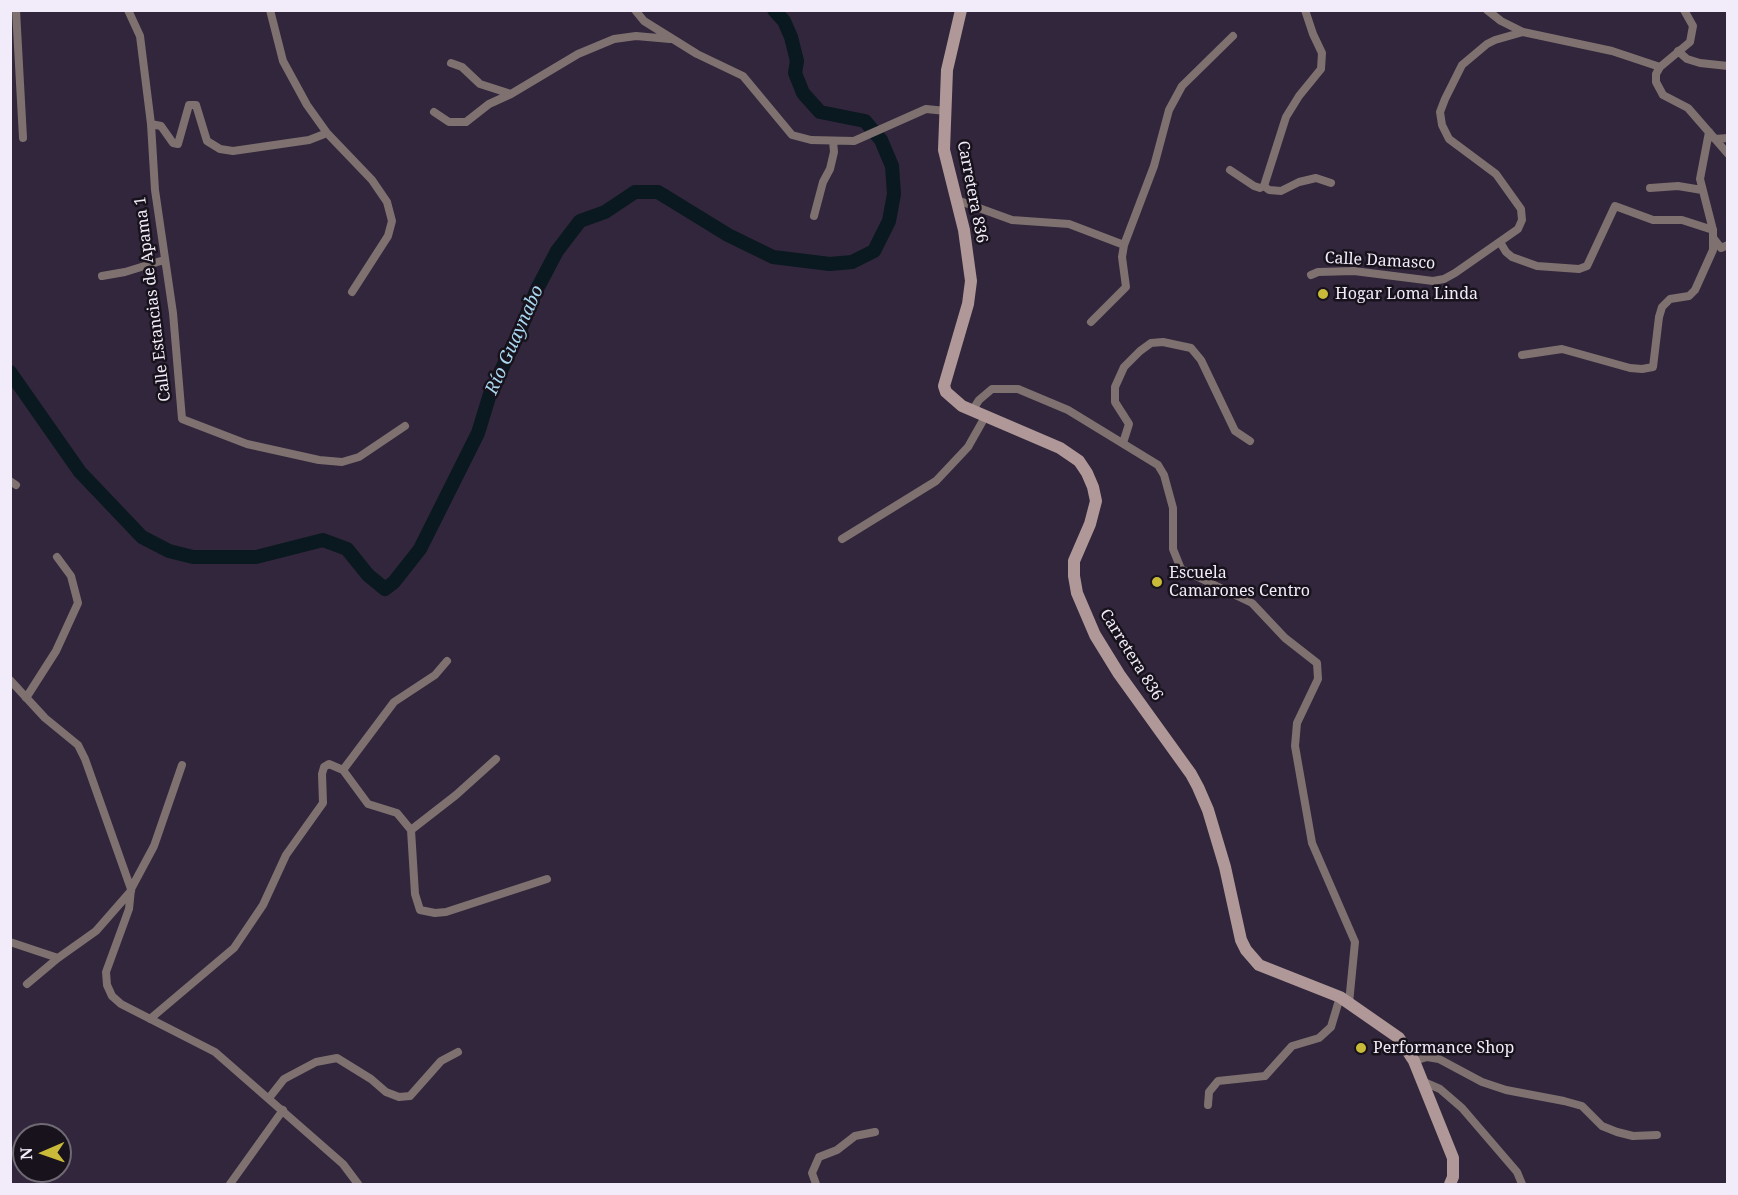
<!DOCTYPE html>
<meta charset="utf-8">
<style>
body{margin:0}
#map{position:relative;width:1738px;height:1195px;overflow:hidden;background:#31263b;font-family:"Noto Serif",serif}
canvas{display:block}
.frame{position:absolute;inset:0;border:12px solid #f2ebf9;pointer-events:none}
.north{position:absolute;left:12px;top:1123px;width:60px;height:60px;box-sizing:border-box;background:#17121b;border:2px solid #6f6974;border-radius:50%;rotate:268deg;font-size:16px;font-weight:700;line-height:24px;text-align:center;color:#f2ebf9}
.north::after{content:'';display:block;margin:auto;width:21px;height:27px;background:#caba3a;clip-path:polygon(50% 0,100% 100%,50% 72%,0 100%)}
</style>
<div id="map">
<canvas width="1738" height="1195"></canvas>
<div class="frame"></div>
<div class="north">N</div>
</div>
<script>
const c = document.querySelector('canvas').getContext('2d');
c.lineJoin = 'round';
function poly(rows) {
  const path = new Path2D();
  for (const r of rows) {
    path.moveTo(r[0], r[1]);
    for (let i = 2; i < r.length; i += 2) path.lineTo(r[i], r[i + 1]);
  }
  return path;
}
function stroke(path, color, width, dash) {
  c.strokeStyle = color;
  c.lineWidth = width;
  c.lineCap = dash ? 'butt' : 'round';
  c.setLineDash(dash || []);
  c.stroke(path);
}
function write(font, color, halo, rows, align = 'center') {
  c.font = font + ' "Noto Serif",serif';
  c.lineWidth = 5;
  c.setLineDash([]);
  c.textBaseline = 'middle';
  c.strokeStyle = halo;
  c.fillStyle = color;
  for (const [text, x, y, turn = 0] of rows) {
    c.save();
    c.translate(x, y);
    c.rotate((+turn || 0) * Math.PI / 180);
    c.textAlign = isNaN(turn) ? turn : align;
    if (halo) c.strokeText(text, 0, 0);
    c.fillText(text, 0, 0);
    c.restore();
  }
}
stroke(poly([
 [10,372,80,472,142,537,169,551,193,557,256,557,323,540,347,549,368,575,385,589,394,582,420,549,478,433,490,394,522,326,536,291,557,251,580,221,605,212,635,192,658,192,728,235,773,257,830,264,852,262,874,251,889,221,894,194,892,166,881,140,865,121,820,112,803,93,795,73,797,61,791,37,784,21,774,10]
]), '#0a181f', 14);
stroke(poly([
 [16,10,23,138],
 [128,10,140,36,151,124,155,190,173,313,182,419,247,444,319,460,342,462,359,457,405,426],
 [270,10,283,61,307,105,327,133,372,180,387,202,392,221,388,236,352,292],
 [635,10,644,21,697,54,743,76,792,135,811,140,854,141,926,109,946,111],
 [1487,10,1501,21,1523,32],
 [1684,10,1693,26,1690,42,1660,67,1656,74,1656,82,1663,95,1688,108,1715,139,1728,138],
 [1678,51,1687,59,1700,63,1728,66],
 [451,63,462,67,480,84,511,94],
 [434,112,449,122,466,122,489,104,511,94,578,54,614,39,636,36,670,39],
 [151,124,161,126,173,143,178,144,189,105,196,105,207,141,220,149,233,151,309,140,327,133],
 [1715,139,1728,154],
 [1230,170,1254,186,1260,188,1264,186,1286,117,1299,96,1321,69,1322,53,1313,34,1305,10],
 [1264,186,1269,190,1281,191,1299,182,1316,178,1331,183],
 [1650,188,1678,186,1702,190],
 [957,200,1012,220,1069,224,1124,245],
 [814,216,823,182,830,169,834,152,833,141],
 [1714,239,1721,248,1728,245],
 [1500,242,1506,252,1512,257,1537,266,1579,269,1587,266,1615,206,1653,220,1682,220,1713,230],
 [1311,275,1318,272,1354,271,1433,281,1444,279,1455,273,1518,229,1522,220,1521,209,1496,174,1449,139,1442,125,1440,112,1445,99,1462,65,1487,44,1495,40,1523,32,1612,51,1660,67],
 [102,276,125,272,164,260],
 [1091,322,1126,287,1122,257,1124,245,1154,166,1169,110,1182,86,1233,36],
 [1522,355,1562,349,1630,368,1642,369,1653,367,1659,317,1662,307,1670,299,1689,296,1695,290,1713,250,1713,230,1700,179,1709,132],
 [972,411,979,400,992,389,1018,389,1068,410,1158,465,1164,475,1173,508,1173,549,1181,569,1252,603,1285,638,1317,663,1318,679,1297,723,1295,746,1312,843,1355,942,1349,1003],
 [1123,443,1129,424,1115,402,1115,387,1124,367,1140,351,1151,343,1163,342,1191,348,1201,360,1235,431,1250,441],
 [10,481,16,485],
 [842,539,936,481,968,447,985,417],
 [10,680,45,718,78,745,85,759,131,889],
 [26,698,56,651,78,603,71,576,57,557],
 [182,765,154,846,131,889,129,909,106,972,107,985,112,996,121,1004,215,1052,343,1164,358,1184],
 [343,770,394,702,435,675,447,661],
 [411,830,456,795,496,759],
 [10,942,58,958],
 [27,984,58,958,96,931,131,891],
 [150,1019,234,948,263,905,286,855,323,803,322,774,324,767,329,764,343,770,368,804,397,813,411,830,415,894,420,910,435,913,446,912,547,879],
 [1414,1061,1427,1057,1439,1059,1482,1082,1506,1090,1564,1101,1582,1106,1602,1126,1617,1132,1633,1136,1657,1135],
 [1424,1082,1440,1089,1462,1108,1517,1172,1522,1184],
 [269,1098,284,1079,316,1062,337,1058,371,1079,386,1092,399,1097,410,1096,441,1061,458,1052],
 [1208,1105,1209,1092,1218,1081,1265,1076,1292,1046,1319,1038,1331,1027,1340,997],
 [230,1184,283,1110],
 [816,1184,812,1173,819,1157,837,1150,855,1136,875,1132]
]), '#7f7170', 8);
stroke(poly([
 [961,10,947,70,944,150,964,230,971,281,968,304,944,386,946,392,962,406,1060,448,1079,461,1087,473,1093,487,1096,501,1090,524,1074,561,1074,576,1077,593,1095,635,1119,674,1191,774,1198,787,1208,810,1225,867,1241,940,1246,950,1259,965,1340,997,1399,1038,1414,1061,1453,1158,1453,1177,1450,1184]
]), '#af9897', 12);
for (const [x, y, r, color] of [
 [1323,294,6,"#caba3a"],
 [1157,582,6,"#caba3a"],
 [1361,1048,6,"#caba3a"]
]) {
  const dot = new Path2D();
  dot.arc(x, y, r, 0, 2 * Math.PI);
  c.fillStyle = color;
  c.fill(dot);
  stroke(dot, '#17121b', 2);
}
write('16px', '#f2ebf9', '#17121b', [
 ["Carretera 836",972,192,79],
 ["Calle Damasco",1380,261,3],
 ["Calle Estancias de Apama 1",153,299,-97],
 ["Carretera 836",1131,655,58]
]);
write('16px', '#f2ebf9', '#17121b', [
 ["Hogar Loma Linda",1335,294],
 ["Escuela",1169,573],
 ["Camarones Centro",1169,591],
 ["Performance Shop",1373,1048]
], 'left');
write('italic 18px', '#a9d8f1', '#17121b', [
 ["Río Guaynabo",515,340,-66]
]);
</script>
